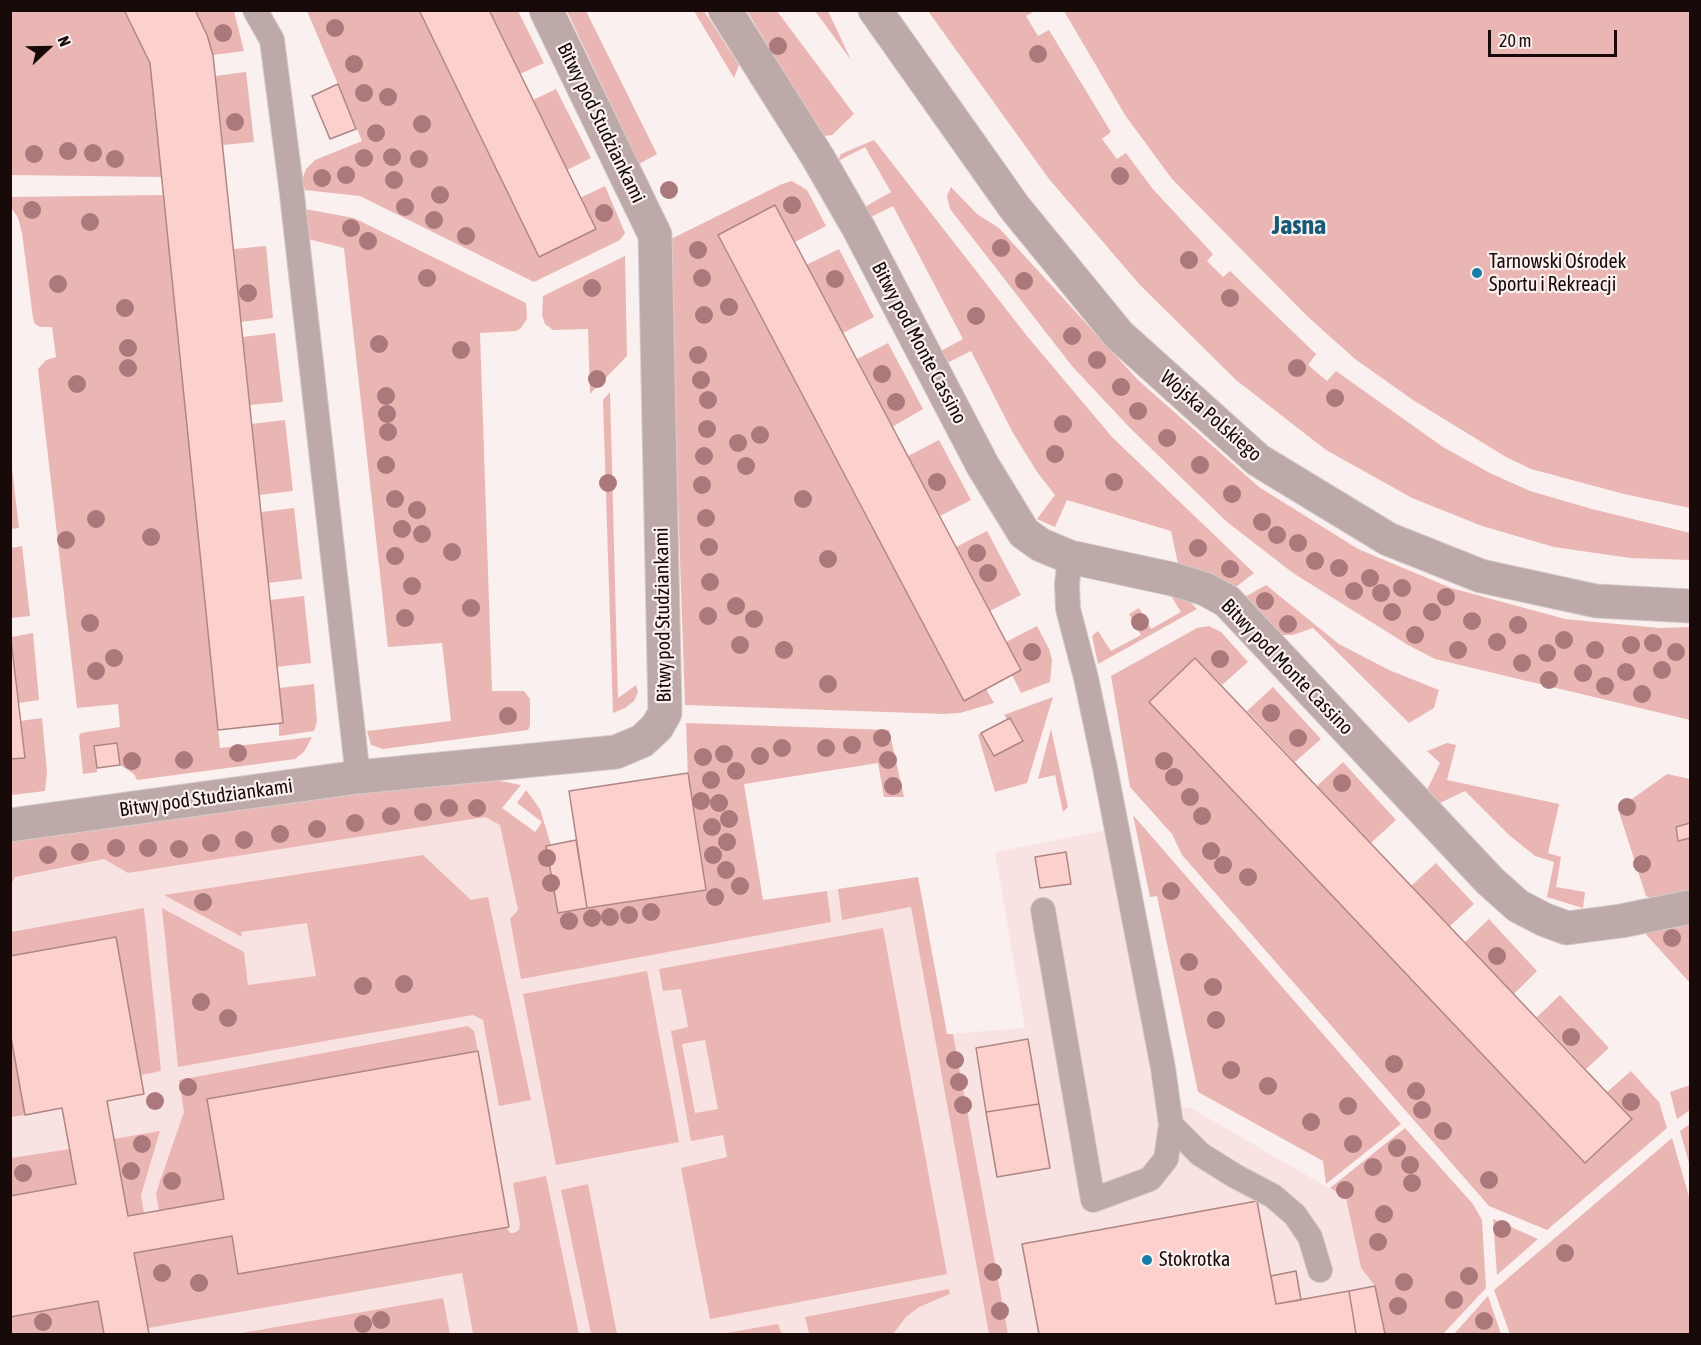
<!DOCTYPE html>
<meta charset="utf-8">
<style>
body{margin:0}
#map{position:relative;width:1701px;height:1345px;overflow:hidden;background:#f9f0ef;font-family:"Asap Condensed",sans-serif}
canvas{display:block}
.frame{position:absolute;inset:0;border:12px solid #180a09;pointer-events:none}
.north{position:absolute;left:18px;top:18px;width:60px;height:60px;-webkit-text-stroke:4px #f9f0ef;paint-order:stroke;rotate:68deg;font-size:16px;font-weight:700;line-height:24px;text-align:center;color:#180a09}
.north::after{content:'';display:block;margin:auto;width:21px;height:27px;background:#180a09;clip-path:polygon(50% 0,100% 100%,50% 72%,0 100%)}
.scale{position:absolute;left:1488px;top:30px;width:129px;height:27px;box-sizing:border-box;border:3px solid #180a09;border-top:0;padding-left:8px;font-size:18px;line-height:21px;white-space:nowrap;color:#180a09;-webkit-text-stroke:4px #f9f0ef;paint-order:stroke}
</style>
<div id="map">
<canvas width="1701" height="1345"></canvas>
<div class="frame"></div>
<div class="north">N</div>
<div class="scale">20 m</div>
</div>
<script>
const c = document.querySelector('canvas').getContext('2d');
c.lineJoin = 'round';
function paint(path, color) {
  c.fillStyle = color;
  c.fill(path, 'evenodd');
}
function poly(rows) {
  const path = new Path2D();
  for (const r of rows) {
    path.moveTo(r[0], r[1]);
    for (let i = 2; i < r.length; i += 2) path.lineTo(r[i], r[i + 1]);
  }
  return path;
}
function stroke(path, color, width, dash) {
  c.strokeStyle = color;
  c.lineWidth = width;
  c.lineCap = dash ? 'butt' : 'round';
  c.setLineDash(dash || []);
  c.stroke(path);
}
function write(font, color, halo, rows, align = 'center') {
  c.font = font + ' "Asap Condensed",sans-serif';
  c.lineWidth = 4.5;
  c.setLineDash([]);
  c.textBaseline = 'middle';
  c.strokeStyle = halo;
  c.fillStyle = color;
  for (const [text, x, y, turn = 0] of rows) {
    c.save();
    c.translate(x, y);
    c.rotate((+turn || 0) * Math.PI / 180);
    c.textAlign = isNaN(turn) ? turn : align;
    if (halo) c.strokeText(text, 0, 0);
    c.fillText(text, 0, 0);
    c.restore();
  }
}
paint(poly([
 [473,786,541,836,557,932,918,877,947,1034,1025,1028,995,852,1108,830,1160,1111,1189,1107,1346,1198,1361,1268,1375,1286,1385,1334,11,1334,10,847]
]), '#f9e3e2');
paint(poly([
 [11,10,124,11,150,63,162,177,11,175],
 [195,11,234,11,244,51,213,55,207,35],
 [307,11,419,11,539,257,580,198,605,186,625,233,620,240,534,282,360,196,305,190,302,180,306,169,315,160,362,141],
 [489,11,518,11,544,63,520,74],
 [567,11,586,11,657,154,639,164],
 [694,11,704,11,739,65,734,78],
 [747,11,777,11,854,114,832,135,824,136,820,132],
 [815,11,828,11,851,60],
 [928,11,1035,11,1026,16,1038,36,1049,30,1111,132,1102,139,1117,159,1126,153,1152,188,1213,254,1207,261,1223,277,1230,271,1316,354,1308,365,1327,381,1336,371,1443,447,1490,473,1530,491,1592,509,1690,533,1690,560,1630,558,1554,547,1482,526,1412,498,1326,450,1236,380,1140,285,1049,179],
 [1064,11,1690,11,1690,508,1624,494,1531,469,1506,457,1413,400,1355,359,1307,316,1172,179,1125,115],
 [246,72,254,142,223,145,215,76],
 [556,89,591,158,567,170,533,100],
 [874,140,1027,336,1112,437,1254,573,1232,590,1178,564,1171,531,1067,500,1055,527,1037,519,1055,495,1037,472,1013,433,971,351,945,364,939,352,963,339,893,206,869,218,863,208,891,192,865,147,838,161,841,154],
 [792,181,807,190,826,226,795,242,775,205,718,236,964,701,986,689,994,703,960,713,944,714,685,705,669,240,782,184],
 [951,187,977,214,999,228,1138,380,1259,487,1358,549,1451,588,1565,619,1659,628,1690,627,1690,720,1435,659,1408,645,1293,573,1227,522,1130,428,1072,366,950,209,947,196],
 [164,195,220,748,312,737,304,752,295,759,137,780,134,774,120,765,117,743,95,746,97,772,83,774,79,736,81,733,120,727,118,704,77,708,38,369,46,360,56,357,52,327,40,327,35,324,33,318,22,233,18,218,11,207,10,197],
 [305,209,354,218,526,303,527,319,521,328,516,331,480,333,492,691,524,691,530,699,530,726,528,730,383,749,371,745,367,731,451,721,442,643,388,647,344,248,308,239],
 [266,246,273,318,241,322,234,249],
 [839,249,874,317,843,333,806,265],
 [625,256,627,356,590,394,588,329,553,330,545,324,542,315,543,296],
 [275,333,283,402,250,405,243,337],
 [888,343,923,409,892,427,857,359],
 [610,392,618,698,636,685,638,692,634,701,625,708,613,713,603,400],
 [285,420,293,491,259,495,251,424],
 [939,440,971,500,940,516,908,456],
 [11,460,19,528,11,529,10,529],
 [294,508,302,579,268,583,261,512],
 [987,531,1021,595,990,611,956,547],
 [22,546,30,616,11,618,11,548],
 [1266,585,1339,644,1389,670,1439,690,1434,708,1409,723,1313,628,1293,635,1279,635,1243,598],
 [1168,591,1189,601,1197,609,1098,664,1092,636,1098,631,1111,651,1141,635,1129,614,1139,608,1151,629,1181,612],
 [304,596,311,663,276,667,270,600],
 [1037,626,1049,649,1052,660,1050,682,1021,693,1012,675,1021,670,1006,642],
 [1209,626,1221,632,1248,662,1222,685,1195,658,1149,702,1585,1163,1632,1119,1607,1092,1631,1071,1659,1102,1667,1128,1547,1230,1489,1206,1182,855,1172,834,1130,787,1111,676,1197,628],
 [33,633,39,700,19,703,11,637],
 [314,684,317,722,314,731,279,736,279,688],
 [1273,687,1321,739,1295,762,1247,711],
 [1053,697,1027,783,995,792,978,735,981,733,994,756,1023,741,1010,718,1007,719,1004,715],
 [42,718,47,772,45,791,11,795,10,759,25,757,20,721],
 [686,723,889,730,904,797,884,797,878,763,744,784,763,900,827,891,831,922,521,979,510,919,518,910,500,825,485,817,128,873,104,859,15,877,11,884,11,839,485,778,521,785,502,808,535,832,542,822,517,803,526,790,540,809,551,845,559,913,705,890,688,778],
 [1051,729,1068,807,1063,812,1055,775,1038,779],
 [1447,743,1456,745,1447,780,1559,804,1548,853,1561,857,1556,887,1585,892,1583,908,1547,897,1554,862,1535,856,1509,835,1465,791,1438,804,1426,792,1440,763,1427,751],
 [1343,762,1396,820,1371,843,1317,786],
 [1667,774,1690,779,1690,891,1655,899,1646,896,1618,809],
 [1133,815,1401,1124,1326,1184,1323,1161,1198,1092,1157,896,1150,897],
 [423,855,471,900,488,897,531,1100,499,1106,483,1020,473,1015,178,1067,162,908,244,952,248,985,316,976,307,923,241,932,242,937,164,895],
 [1436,863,1474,904,1450,926,1411,886],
 [918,877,947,1034,953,1034,1008,1334,989,1334,911,907,842,920,838,889],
 [144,908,161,1071,141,1075,116,938,11,956,11,932],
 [1489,919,1537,971,1514,994,1465,942],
 [1690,920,1690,983,1642,930],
 [883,928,947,1274,710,1319,681,1168,727,1157,723,1135,691,1141,671,1031,688,1027,681,989,663,991,659,969],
 [705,1040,718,1109,695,1113,682,1044],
 [647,971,679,1142,556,1165,523,994],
 [1560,995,1609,1048,1586,1069,1537,1017],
 [468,1026,474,1031,478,1051,207,1099,224,1199,159,1211,156,1193,184,1112,179,1080],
 [10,1032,25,1115,11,1117,10,1117],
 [1690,1085,1690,1110,1677,1119,1670,1092],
 [1690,1124,1690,1163,1689,1163,1680,1131],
 [1405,1128,1473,1204,1482,1220,1486,1288,1443,1334,1385,1334,1375,1286,1361,1268,1346,1198,1330,1188],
 [160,1131,141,1195,144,1214,128,1216,114,1139],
 [1672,1138,1690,1200,1690,1334,1510,1334,1494,1290],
 [70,1149,76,1184,11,1196,11,1158],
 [546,1176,579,1334,473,1334,462,1273,148,1328,134,1253,232,1236,239,1274,506,1227,510,1233,514,1233,519,1230,520,1224,513,1183],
 [588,1184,617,1334,591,1334,561,1190],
 [1493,1219,1538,1239,1497,1275],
 [949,1289,950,1294,919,1307,906,1317,893,1334,809,1333,805,1317],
 [1488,1296,1501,1334,1454,1334],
 [443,1298,450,1334,236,1334],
 [98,1301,104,1334,11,1334,11,1317],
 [778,1324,782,1334,721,1334,749,1329]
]), '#eab6b3');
const building = poly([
 [124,10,195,10,207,35,213,55,283,723,218,730,150,63,124,10],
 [419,10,489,10,596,229,539,257,419,10],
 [338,84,356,129,330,139,312,96,338,84],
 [775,205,1021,670,964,701,718,235,775,205],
 [10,631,25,758,10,759,10,631],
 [1195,658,1632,1119,1585,1163,1149,702,1195,658],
 [1010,718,1023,741,994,756,981,733,1010,718],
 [117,743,120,765,97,768,94,746,117,743],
 [688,773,706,890,587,908,569,791,688,773],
 [1690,823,1690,838,1678,841,1676,827,1690,823],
 [576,840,587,908,558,913,546,846,576,840],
 [1066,852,1071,884,1040,888,1035,857,1066,852],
 [116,937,144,1094,107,1101,128,1216,224,1199,207,1099,478,1051,509,1227,238,1274,232,1236,134,1253,149,1334,104,1334,98,1301,10,1317,10,1196,76,1184,62,1108,25,1115,10,1032,10,956,116,937],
 [1028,1039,1039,1104,986,1112,976,1048,1028,1039],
 [1039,1104,1050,1168,997,1177,986,1112,1039,1104],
 [1257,1201,1276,1304,1349,1291,1356,1334,1039,1334,1022,1244,1257,1201],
 [1296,1271,1301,1300,1276,1304,1271,1276,1296,1271],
 [1375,1286,1385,1334,1356,1334,1349,1291,1375,1286]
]);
paint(building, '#fcd0cd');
stroke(building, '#ae8683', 1.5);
const service = poly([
 [255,10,272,40,291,186,358,777],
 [1043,910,1093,1200,1150,1179,1166,1159,1171,1125,1163,1068,1105,768,1086,678,1068,609,1067,584,1070,557],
 [1171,1125,1200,1154,1235,1176,1273,1196,1295,1215,1310,1237,1320,1270]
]);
const minor = poly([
 [725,10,817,156,858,227,983,466,1024,533,1041,545,1070,557,1172,579,1205,589,1227,601,1490,881,1518,906,1545,920,1567,928,1621,921,1690,907],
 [875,10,1015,208,1119,335,1258,460,1388,539,1481,576,1596,601,1690,606],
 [10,825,358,777,616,752,642,741,657,727,665,713,655,235,546,10]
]);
stroke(service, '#d5cbca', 26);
stroke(minor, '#d5cbca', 35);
stroke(service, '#bca9a8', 24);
stroke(minor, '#bca9a8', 33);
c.fillStyle = '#ab787c';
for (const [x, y] of [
 [335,28],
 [223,33],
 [778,46],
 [1038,54],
 [354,64],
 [364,93],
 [388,97],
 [235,122],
 [422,124],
 [376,133],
 [68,151],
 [93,153],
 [34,154],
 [392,157],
 [364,158],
 [115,159],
 [419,159],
 [346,175],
 [1120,176],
 [322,178],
 [394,180],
 [669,190],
 [440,195],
 [792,205],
 [405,207],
 [32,210],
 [604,213],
 [434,220],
 [90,222],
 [351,228],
 [466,236],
 [368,241],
 [1001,248],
 [698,250],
 [1189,260],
 [427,278],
 [702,278],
 [835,279],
 [1024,281],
 [58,284],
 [592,288],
 [248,293],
 [1230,298],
 [729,307],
 [125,308],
 [704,315],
 [976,316],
 [1072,336],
 [379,344],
 [128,348],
 [461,350],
 [698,355],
 [1097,360],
 [128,368],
 [1297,368],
 [882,374],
 [597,379],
 [701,380],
 [77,384],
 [1121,387],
 [386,396],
 [1335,398],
 [708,400],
 [896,402],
 [1138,411],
 [387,414],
 [1063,424],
 [707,429],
 [388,432],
 [760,435],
 [1167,438],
 [738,443],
 [1055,454],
 [704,456],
 [386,465],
 [1200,465],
 [746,466],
 [937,482],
 [1114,482],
 [608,483],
 [702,485],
 [1232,494],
 [395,499],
 [803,499],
 [417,510],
 [706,518],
 [96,519],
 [1262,522],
 [402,529],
 [422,534],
 [1277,535],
 [151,537],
 [66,540],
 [1298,543],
 [709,547],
 [1198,548],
 [452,552],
 [977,553],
 [395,556],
 [828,559],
 [1315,561],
 [1339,568],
 [1230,569],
 [988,573],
 [1370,578],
 [710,582],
 [412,586],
 [1402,588],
 [1354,591],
 [1381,593],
 [1446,597],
 [1265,601],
 [736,606],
 [471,608],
 [1392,612],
 [1432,612],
 [708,616],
 [405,618],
 [754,619],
 [1472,621],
 [1140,622],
 [90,623],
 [1288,624],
 [1518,625],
 [1415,635],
 [1564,640],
 [1497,642],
 [1653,643],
 [740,645],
 [1631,645],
 [784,650],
 [1458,650],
 [1595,650],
 [1032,652],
 [1676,652],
 [1547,653],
 [114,658],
 [1220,659],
 [1522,663],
 [1662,670],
 [96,671],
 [1626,672],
 [1583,673],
 [1549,680],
 [828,684],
 [1605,686],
 [1642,694],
 [1271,713],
 [508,716],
 [882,738],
 [1298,738],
 [852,745],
 [782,748],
 [826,748],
 [238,753],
 [724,754],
 [760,756],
 [703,757],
 [184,760],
 [888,760],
 [132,761],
 [1164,761],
 [736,771],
 [1174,777],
 [711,780],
 [1342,783],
 [893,786],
 [1190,797],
 [701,801],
 [719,803],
 [1627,807],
 [449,808],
 [477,808],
 [423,812],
 [391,816],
 [1202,816],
 [729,819],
 [355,823],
 [712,827],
 [317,829],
 [280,834],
 [244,840],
 [727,842],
 [211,843],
 [116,848],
 [148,848],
 [179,849],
 [1211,851],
 [80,852],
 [48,855],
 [713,855],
 [547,858],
 [1642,864],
 [1223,865],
 [726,870],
 [1248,877],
 [551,883],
 [740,886],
 [1171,891],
 [715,897],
 [203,902],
 [651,912],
 [629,915],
 [610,917],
 [592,918],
 [569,921],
 [1672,938],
 [1497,956],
 [1189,962],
 [404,984],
 [363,986],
 [1213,987],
 [201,1002],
 [228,1018],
 [1216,1020],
 [1571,1037],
 [955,1060],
 [1394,1064],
 [1231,1070],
 [959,1082],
 [1268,1086],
 [188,1087],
 [1416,1091],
 [155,1101],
 [1631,1102],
 [963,1105],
 [1348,1106],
 [1422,1110],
 [1311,1122],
 [1443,1131],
 [142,1144],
 [1353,1144],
 [1397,1148],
 [1410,1165],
 [1373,1167],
 [131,1171],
 [23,1173],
 [1489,1180],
 [172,1181],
 [1412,1183],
 [1345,1190],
 [1384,1214],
 [1502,1229],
 [1378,1242],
 [1565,1253],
 [993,1272],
 [162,1273],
 [1469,1276],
 [1404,1282],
 [199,1283],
 [1454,1300],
 [1398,1306],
 [1000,1311],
 [381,1320],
 [1484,1321],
 [43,1322],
 [363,1324]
]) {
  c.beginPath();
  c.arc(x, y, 9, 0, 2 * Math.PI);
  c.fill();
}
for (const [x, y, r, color] of [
 [1477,273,6,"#177ea8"],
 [1147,1260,6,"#177ea8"]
]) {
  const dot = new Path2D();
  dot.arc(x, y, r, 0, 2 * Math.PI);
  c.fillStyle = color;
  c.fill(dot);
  stroke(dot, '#f9f0ef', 2);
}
write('20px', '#180a09', '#f9f0ef', [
 ["Bitwy pod Studziankami",601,123,64],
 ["Bitwy pod Monte Cassino",919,343,62],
 ["Wojska Polskiego",1211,416,41],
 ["Bitwy pod Studziankami",663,615,-91],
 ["Bitwy pod Monte Cassino",1287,667,46],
 ["Bitwy pod Studziankami",206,798,-8]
]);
write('20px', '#180a09', '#f9f0ef', [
 ["Tarnowski Ośrodek",1489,262],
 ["Sportu i Rekreacji",1489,285],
 ["Stokrotka",1159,1260]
], 'left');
write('bold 26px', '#175a77', '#f9f0ef', [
 ["Jasna",1299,226]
]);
</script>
